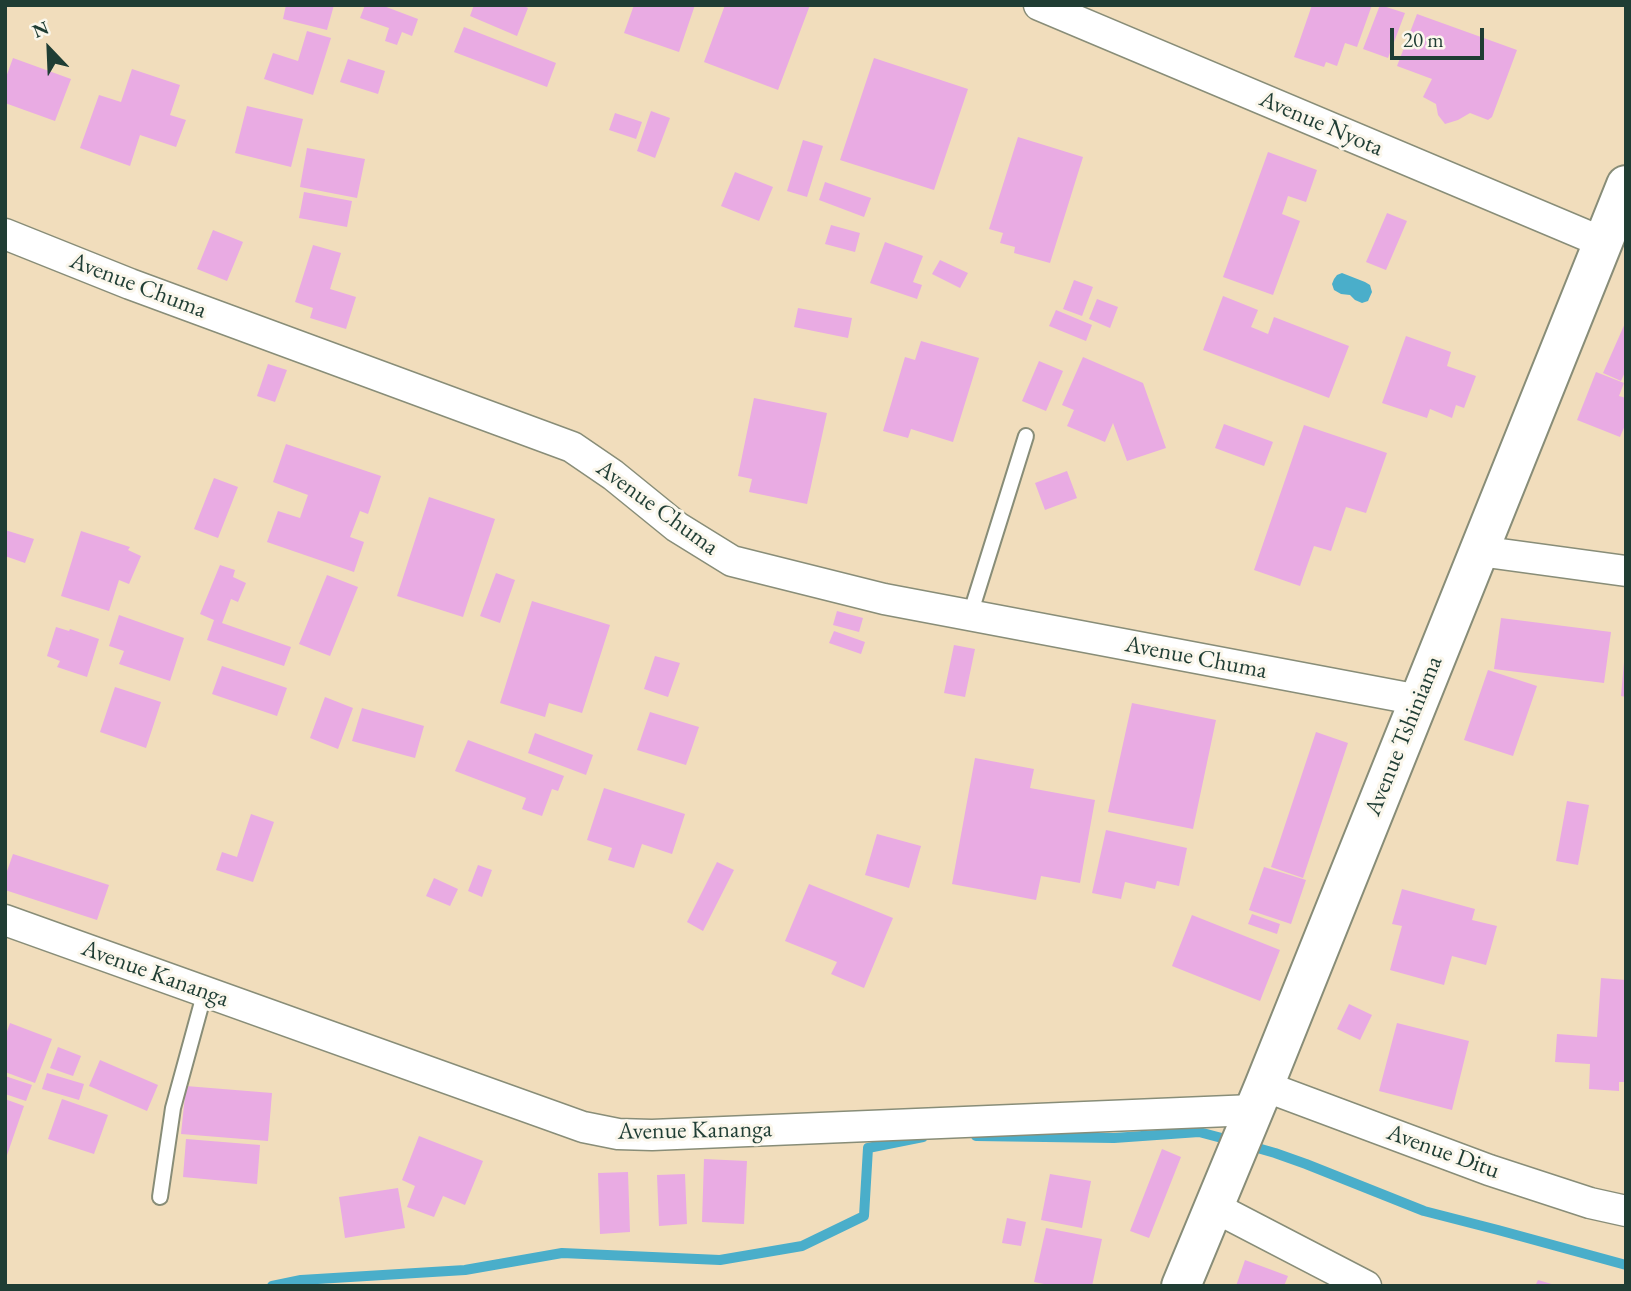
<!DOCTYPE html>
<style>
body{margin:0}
#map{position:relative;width:1631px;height:1291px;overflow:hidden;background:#f1ddbc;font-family:"EB Garamond",serif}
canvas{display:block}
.frame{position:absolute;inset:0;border:7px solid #1f3d34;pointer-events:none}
.north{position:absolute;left:14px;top:14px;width:70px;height:70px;-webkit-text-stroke:5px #fbf7ec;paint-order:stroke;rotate:337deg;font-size:19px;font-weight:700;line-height:28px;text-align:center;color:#1f3d34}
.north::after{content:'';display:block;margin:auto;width:24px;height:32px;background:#1f3d34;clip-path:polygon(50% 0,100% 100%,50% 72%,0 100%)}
.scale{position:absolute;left:1390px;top:28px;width:94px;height:32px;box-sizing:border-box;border:4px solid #1f3d34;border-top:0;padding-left:9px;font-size:21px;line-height:24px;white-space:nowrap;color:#1f3d34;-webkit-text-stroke:5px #fbf7ec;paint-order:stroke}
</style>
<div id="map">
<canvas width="1631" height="1291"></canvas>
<div class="frame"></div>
<div class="north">N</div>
<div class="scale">20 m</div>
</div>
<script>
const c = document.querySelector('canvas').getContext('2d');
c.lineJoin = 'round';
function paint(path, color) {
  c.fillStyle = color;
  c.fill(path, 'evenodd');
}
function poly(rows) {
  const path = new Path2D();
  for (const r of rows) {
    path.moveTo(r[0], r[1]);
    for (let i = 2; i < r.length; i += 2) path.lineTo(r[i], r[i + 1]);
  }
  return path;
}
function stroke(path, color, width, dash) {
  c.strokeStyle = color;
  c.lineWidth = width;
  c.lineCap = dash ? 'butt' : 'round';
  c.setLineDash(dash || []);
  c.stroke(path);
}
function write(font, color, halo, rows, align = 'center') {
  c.font = font + ' "EB Garamond",serif';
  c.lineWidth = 6;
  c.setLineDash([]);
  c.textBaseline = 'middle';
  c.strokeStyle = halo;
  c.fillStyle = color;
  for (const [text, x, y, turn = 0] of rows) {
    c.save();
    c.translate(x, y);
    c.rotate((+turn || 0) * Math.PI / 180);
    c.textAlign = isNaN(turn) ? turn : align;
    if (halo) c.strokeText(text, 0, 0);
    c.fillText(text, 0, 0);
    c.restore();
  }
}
paint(poly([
 [1342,273,1365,282,1370,285,1372,292,1368,301,1362,303,1355,300,1350,295,1341,294,1334,290,1332,284,1334,279,1337,275]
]), '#4aaeca');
stroke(poly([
 [976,1136,1114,1138,1199,1132,1233,1141],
 [1247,1145,1275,1153,1306,1164,1424,1211,1498,1230,1626,1265],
 [272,1286,301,1280,465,1270,562,1253,720,1260,802,1246,864,1216,868,1148,923,1137]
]), '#4aaeca', 10);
paint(poly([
 [286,5,334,5,327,30,283,19],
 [365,5,381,5,418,19,412,36,402,32,397,45,385,41,389,28,360,18],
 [474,5,522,5,528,8,517,36,470,16],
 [634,5,695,5,679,52,624,33],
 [725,5,810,5,778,90,704,62],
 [1312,5,1372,5,1357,47,1345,43,1337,66,1326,62,1324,67,1294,57],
 [1380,5,1405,13,1388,58,1363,49],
 [1417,14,1517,50,1492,117,1488,120,1470,113,1458,120,1445,124,1438,115,1436,104,1423,97,1432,79,1397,66],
 [464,27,556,63,547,87,454,52],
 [307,31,331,38,313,95,264,79,273,53,298,61],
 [13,58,71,79,55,121,5,103,5,80],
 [874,58,968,89,934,190,840,160],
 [348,59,385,71,378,94,340,82],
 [132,69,180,85,170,115,186,120,176,147,140,135,130,166,80,148,99,95,121,102],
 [247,106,303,119,291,167,235,153],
 [651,111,670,118,655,158,637,151],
 [615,113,642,122,636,139,609,130],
 [1018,137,1083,157,1050,263,1014,253,1015,247,1000,243,1003,233,989,229],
 [803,140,823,146,807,197,787,191],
 [307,148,365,159,357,198,300,187],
 [1268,152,1317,170,1306,202,1288,196,1282,214,1300,221,1273,295,1223,277],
 [735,172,773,187,759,221,721,206],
 [825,182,871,198,864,217,819,200],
 [304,192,352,201,347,227,299,218],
 [1387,213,1407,221,1386,270,1366,262],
 [831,225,860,233,855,252,825,244],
 [213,230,243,242,227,281,197,269],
 [885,242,923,256,913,282,922,285,917,299,870,283],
 [313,245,341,253,330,289,356,297,346,329,310,318,313,308,295,302],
 [940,260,968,273,960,288,932,274],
 [1074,280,1093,287,1082,316,1063,309],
 [1223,296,1258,310,1251,327,1268,334,1274,317,1349,346,1329,398,1203,350],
 [1097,299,1118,307,1110,328,1089,319],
 [798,308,852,318,848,338,794,327],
 [1056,310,1092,325,1086,341,1049,326],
 [1626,321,1626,370,1621,381,1603,373],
 [1406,336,1451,352,1447,366,1476,376,1464,408,1456,405,1452,418,1430,409,1427,418,1382,403],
 [921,341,979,358,953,442,911,429,908,438,883,431,905,357,915,360],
 [1083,357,1143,383,1166,448,1127,461,1113,423,1105,442,1067,426,1074,410,1062,405],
 [1039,361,1063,371,1046,411,1022,401],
 [268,364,287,370,275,402,257,396],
 [1596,372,1624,383,1619,396,1626,398,1626,423,1620,437,1577,420],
 [754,398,827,413,807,504,749,492,752,479,738,476],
 [1224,424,1273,442,1264,466,1215,448],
 [1304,425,1387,453,1366,513,1346,507,1331,551,1314,546,1300,586,1254,570],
 [286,444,381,476,368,514,360,511,350,537,364,542,354,572,267,542,278,511,300,518,308,495,273,482],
 [1067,471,1077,498,1045,510,1035,483],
 [214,478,238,487,218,538,194,529],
 [429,497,495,519,463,617,397,596],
 [5,530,34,539,25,563,5,556],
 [81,531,130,547,128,550,141,556,129,584,119,580,109,611,61,596],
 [220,565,235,570,233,577,246,583,238,602,231,599,222,623,291,647,284,666,207,640,214,620,200,614],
 [496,573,515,580,500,623,480,616],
 [327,575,358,587,330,656,299,644],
 [532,601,610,625,582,713,549,703,545,717,500,703],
 [837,611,863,618,859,632,833,625],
 [119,615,184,638,170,681,119,664,124,651,109,646],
 [1501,618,1611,632,1604,683,1494,669],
 [56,627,69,631,70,629,99,639,87,677,57,667,60,661,47,656],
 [834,631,865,642,861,654,829,643],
 [954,645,975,649,965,697,944,693],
 [655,656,680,663,668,697,644,689],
 [1624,662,1626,662,1626,697,1621,696],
 [222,666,287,688,277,716,212,694],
 [1488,670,1537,686,1513,756,1464,740],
 [115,687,161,702,146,748,100,732],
 [325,697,353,708,338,749,310,738],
 [1132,703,1216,720,1193,829,1108,812],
 [362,708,424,726,415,758,352,741],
 [650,712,699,727,686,765,637,750],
 [1316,732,1348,743,1303,878,1271,867],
 [535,733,593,755,586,775,528,753],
 [468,740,564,776,558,791,552,789,542,816,522,809,526,798,455,771],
 [975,758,1034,769,1030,788,1095,800,1080,883,1041,876,1036,900,952,884],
 [604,788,685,814,672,854,642,844,634,868,608,860,612,848,587,840],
 [1567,801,1589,805,1578,865,1556,861],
 [251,814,274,822,253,882,216,870,222,852,237,857],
 [1106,830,1187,848,1179,886,1157,881,1155,889,1125,882,1121,899,1092,893],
 [877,834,921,846,909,888,865,875],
 [13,854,109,885,97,920,5,890,5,877],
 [717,862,734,870,703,931,687,922],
 [478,865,492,870,482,897,468,891],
 [1264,867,1306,880,1291,924,1249,910],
 [434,878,458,889,450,906,426,896],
 [809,884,893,918,864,988,831,974,837,962,785,941],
 [1402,889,1475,909,1472,920,1497,926,1486,965,1452,956,1444,985,1390,970,1402,926,1392,924],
 [1252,914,1280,924,1277,934,1248,924],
 [1192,915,1280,950,1260,1001,1172,966],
 [1601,978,1626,980,1626,1082,1619,1082,1619,1091,1589,1089,1590,1064,1555,1062,1557,1034,1597,1037],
 [1349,1004,1372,1015,1360,1040,1337,1029],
 [10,1023,52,1039,35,1083,5,1072,5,1037],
 [1397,1023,1469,1041,1452,1110,1379,1091],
 [58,1047,81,1056,73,1076,50,1068],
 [100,1060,158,1085,147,1111,89,1086],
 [47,1073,84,1084,79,1100,42,1089],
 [5,1076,32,1085,26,1101,5,1094],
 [186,1086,272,1093,268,1141,181,1134],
 [5,1099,24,1106,6,1158,5,1158],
 [62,1099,108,1115,94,1154,48,1139],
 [419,1136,483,1161,465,1205,443,1196,434,1217,407,1207,415,1186,402,1180],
 [186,1139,260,1145,257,1184,183,1177],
 [1162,1149,1181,1157,1149,1238,1130,1231],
 [704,1159,747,1161,744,1224,702,1222],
 [628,1172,630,1232,600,1234,598,1173],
 [685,1174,687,1224,659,1226,657,1175],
 [1050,1174,1091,1181,1082,1228,1041,1220],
 [398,1188,405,1228,345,1238,339,1197],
 [1007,1218,1026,1222,1021,1246,1002,1243],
 [1046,1228,1102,1239,1092,1286,1054,1286,1034,1282],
 [1245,1260,1288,1276,1284,1286,1236,1286],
 [1538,1280,1555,1285,1555,1286,1535,1286]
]), '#e9abe3');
const lane = poly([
 [970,615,1026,436],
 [160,1197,173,1108,205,991]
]);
const street = poly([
 [1039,5,1602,242],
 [5,234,130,284,572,447,613,475,677,527,732,561,884,599,1419,700],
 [1479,551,1626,571],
 [5,920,583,1127,618,1134,652,1135,1253,1110],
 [1264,1086,1489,1170,1590,1203,1626,1211],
 [1214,1207,1366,1286]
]);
const secondary = poly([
 [1181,1286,1264,1086,1626,185]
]);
stroke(lane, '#888d78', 18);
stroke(street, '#888d78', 33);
stroke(secondary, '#888d78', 42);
stroke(lane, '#fff', 14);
stroke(street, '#fff', 30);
stroke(secondary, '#fff', 38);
write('24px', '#1f3d34', '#fbf7ec', [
 ["Avenue Nyota",1321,124,23],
 ["Avenue Chuma",138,286,21],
 ["Avenue Chuma",657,508,36],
 ["Avenue Chuma",1196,658,11],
 ["Avenue Tshiniama",1404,736,-68],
 ["Avenue Kananga",155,974,20],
 ["Avenue Kananga",695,1131,-1],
 ["Avenue Ditu",1443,1152,20]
]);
</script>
